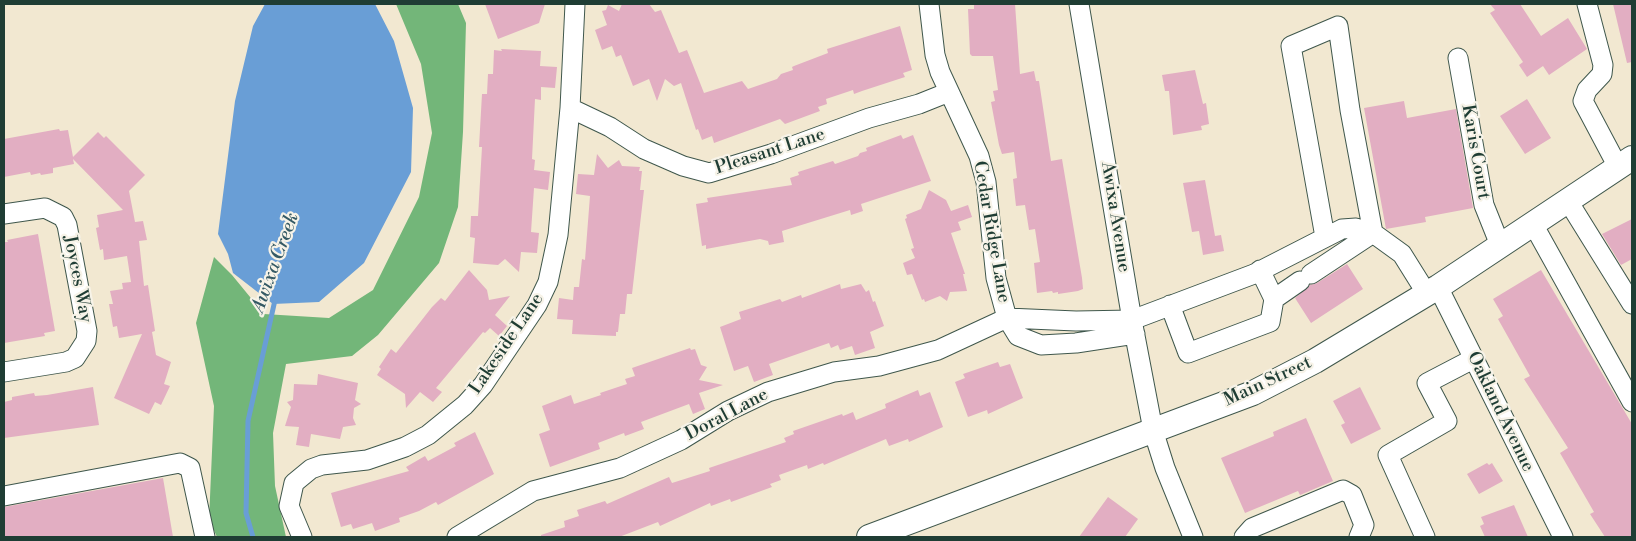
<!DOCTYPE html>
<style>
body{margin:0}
#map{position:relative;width:1636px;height:541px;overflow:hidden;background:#f2e8d1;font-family:"Libre Bodoni",serif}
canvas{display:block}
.frame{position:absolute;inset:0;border:5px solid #1f3d34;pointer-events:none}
</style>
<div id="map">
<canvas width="1636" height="541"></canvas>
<div class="frame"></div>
</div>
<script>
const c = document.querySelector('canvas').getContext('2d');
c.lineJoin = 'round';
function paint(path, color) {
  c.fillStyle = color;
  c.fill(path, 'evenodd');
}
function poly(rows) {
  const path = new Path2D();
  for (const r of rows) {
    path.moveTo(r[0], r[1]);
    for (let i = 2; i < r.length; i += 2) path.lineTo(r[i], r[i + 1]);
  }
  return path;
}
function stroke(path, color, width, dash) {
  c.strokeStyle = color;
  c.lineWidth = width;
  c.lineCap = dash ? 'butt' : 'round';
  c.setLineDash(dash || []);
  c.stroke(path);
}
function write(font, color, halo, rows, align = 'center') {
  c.font = font + ' "Libre Bodoni",serif';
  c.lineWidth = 4.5;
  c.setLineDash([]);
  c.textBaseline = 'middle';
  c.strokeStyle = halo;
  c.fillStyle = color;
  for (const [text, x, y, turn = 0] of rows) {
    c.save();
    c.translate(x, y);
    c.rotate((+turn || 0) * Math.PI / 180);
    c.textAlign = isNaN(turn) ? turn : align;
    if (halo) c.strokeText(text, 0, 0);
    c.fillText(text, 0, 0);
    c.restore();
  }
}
paint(poly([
 [396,4,458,4,466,23,463,132,458,207,439,263,378,335,352,356,286,364,273,433,275,486,286,537,217,537,209,520,214,406,196,323,214,257,232,275,264,314,329,318,373,290,419,197,432,133,421,64]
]), '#73b679');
paint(poly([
 [265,4,375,4,394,41,413,108,411,172,364,263,319,302,273,304,233,273,228,254,218,234,235,101,253,26]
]), '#699ed6');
stroke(poly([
 [253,537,246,513,248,421,275,300]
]), '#699ed6', 5);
paint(poly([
 [485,4,545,4,539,23,498,39],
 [622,4,649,4,655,12,661,10,679,53,687,50,704,93,742,81,748,89,777,79,781,74,793,70,792,67,794,66,828,53,827,49,900,26,912,70,903,73,905,77,862,91,854,94,853,90,826,99,827,104,818,107,820,111,785,124,780,119,714,143,712,136,702,140,698,129,696,130,681,83,674,86,665,79,657,101,649,79,633,86,621,55,616,57,612,46,602,50,595,30,607,25,602,11,606,10,608,5,619,11],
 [974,4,1015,4,1020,74,1034,71,1036,81,1039,81,1051,161,1062,159,1082,278,1083,289,1078,291,1058,294,1058,292,1053,293,1052,291,1037,293,1034,263,1040,262,1035,229,1029,230,1025,205,1016,206,1013,179,1017,178,1014,152,1002,154,999,145,991,102,995,101,993,91,998,90,993,56,972,56,970,54,968,9,974,9],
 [1490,4,1520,4,1541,36,1568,18,1587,49,1549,75,1543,66,1527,77,1519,65,1523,62,1490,13,1495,10],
 [1613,4,1632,4,1632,62,1627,63],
 [501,49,541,51,540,66,557,67,555,88,541,87,541,100,535,99,532,159,535,160,534,170,550,172,548,190,534,188,531,232,539,233,537,253,521,252,519,272,505,259,498,265,473,263,475,238,470,237,471,216,478,216,482,147,479,147,482,94,487,94,488,74,493,74,494,50,502,51],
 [1195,70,1203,104,1206,103,1209,124,1201,126,1202,130,1173,135,1169,91,1165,91,1162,75],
 [1527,99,1551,138,1525,154,1500,116],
 [1404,101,1407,118,1456,109,1473,208,1425,217,1426,222,1386,229,1364,108],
 [59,129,60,131,68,130,73,157,98,132,104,138,106,136,145,175,129,191,135,222,143,221,147,240,139,241,144,286,148,285,155,331,152,332,156,355,171,362,164,384,170,386,161,405,155,402,149,414,114,398,142,334,119,338,117,326,113,327,109,304,113,304,110,291,123,289,122,283,131,282,127,256,104,260,103,249,100,250,96,228,99,227,97,215,123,210,73,159,74,164,53,168,53,173,41,175,40,173,31,175,30,172,4,177,4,139],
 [901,135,903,139,913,135,931,181,861,204,863,211,851,215,850,210,782,231,784,242,769,245,768,241,760,239,706,249,706,245,702,246,696,204,708,202,707,198,792,185,790,178,799,175,798,172,833,161,835,164,858,156,860,153,867,151,866,148],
 [597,154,608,168,619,160,622,166,640,167,639,171,642,171,640,190,644,190,632,294,627,294,625,314,620,314,618,332,616,332,616,336,572,334,573,320,557,319,559,298,573,300,574,287,579,287,582,259,585,260,590,196,576,194,578,174,594,175],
 [1205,180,1215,236,1221,235,1224,251,1203,255,1199,231,1192,232,1183,183],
 [929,190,946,200,951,211,968,205,972,217,958,222,961,230,951,233,965,274,963,274,967,291,950,292,947,301,940,296,925,302,924,299,922,300,912,274,907,275,903,263,915,258,911,249,914,248,905,219,907,218,906,215,921,209],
 [1632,219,1632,259,1621,265,1602,234],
 [38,234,55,331,44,333,45,336,4,343,4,242,8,242,7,240],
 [1347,264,1363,289,1311,323,1295,298,1310,285,1317,283],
 [469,270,487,290,489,300,510,296,495,315,507,326,499,336,490,328,485,333,483,332,436,388,442,392,433,402,420,392,406,408,405,394,377,375,381,369,379,367,391,349,396,353,432,307,441,298,445,301],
 [1541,270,1632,424,1632,537,1605,537,1590,514,1594,512,1560,453,1568,448,1524,379,1530,376,1498,319,1503,316,1493,299],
 [840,284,841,289,861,284,866,292,869,290,873,302,875,301,884,326,870,332,875,348,855,355,852,346,840,350,838,345,831,348,829,343,769,364,773,375,754,382,748,366,734,371,720,327,741,319,739,312,780,299,782,302,801,295,802,298],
 [690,348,691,350,695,349,701,365,707,367,699,380,723,385,699,393,705,409,693,414,689,404,641,422,644,429,625,436,624,433,598,443,600,449,550,467,539,434,550,430,542,406,571,395,574,404,601,395,600,393,627,384,625,379,635,376,632,368],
 [998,362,1000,367,1010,364,1023,398,988,414,987,410,968,417,955,382,965,378,963,374],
 [318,374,358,383,355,400,361,404,354,408,353,418,356,425,343,427,340,439,311,434,309,447,296,445,299,427,285,426,291,407,287,402,293,400,294,384,317,385],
 [93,387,99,425,4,438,4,402,12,400,12,397,34,393,35,396,47,395],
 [1360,387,1381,429,1351,444,1341,425,1345,423,1333,401],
 [918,390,920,396,930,392,943,427,909,442,908,439,889,446,886,439,824,465,823,463,808,469,807,465,779,475,781,480,770,484,772,487,731,502,730,499,711,506,710,503,660,526,658,522,619,537,541,537,541,535,565,527,564,521,579,516,577,510,605,501,607,504,669,477,672,483,710,471,709,468,786,442,784,438,794,434,793,431,842,414,843,416,853,412,856,420,886,408,885,404],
 [1306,418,1333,481,1300,495,1298,491,1245,513,1221,458,1274,436,1273,432],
 [475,432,494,474,438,505,436,502,419,511,399,518,400,522,375,531,372,523,353,529,351,524,341,527,331,493,409,471,406,467,425,456,428,461,456,446,454,443],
 [1487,463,1489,465,1492,463,1503,481,1479,494,1467,474],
 [163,478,173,537,4,537,4,507],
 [1108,497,1138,519,1125,537,1079,537],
 [1514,505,1528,537,1485,537,1480,526,1484,524,1481,517]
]), '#e2aec2');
const minor = poly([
 [929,4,935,55,940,72,979,156,986,182,996,278,1007,318,1018,336,1041,345,1076,343,1135,334],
 [1079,4,1132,320,1153,430,1165,468,1193,537],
 [1587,4,1603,65,1602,74,1587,90,1583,101,1618,167],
 [1458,58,1484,205,1500,245],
 [570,108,610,127,644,149,683,166,709,173,771,154,869,118,919,104,949,92],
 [1568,201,1632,304],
 [4,214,45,208,63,217,67,225,87,331,86,341,75,358,66,362,4,372],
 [1533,224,1632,402],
 [1311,274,1373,233,1350,110,1338,26,1291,46,1325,237],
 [1438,287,1563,537],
 [1274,299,1300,281],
 [1170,305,1188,353,1270,322,1274,299,1260,270],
 [4,496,180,463,190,468,205,537],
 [302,537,289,506,294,483,311,469,322,465,367,460,405,447,428,435,465,405,483,385,537,305,548,282,558,235,570,108,575,4],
 [457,537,533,491,620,468,681,440,728,411,768,392,834,372,879,366,938,350,1007,318,1076,321,1132,320,1254,274,1342,229,1356,228,1373,233,1402,254,1427,294],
 [1244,537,1252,528,1343,490,1352,495,1364,525,1359,537],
 [1425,537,1388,455,1447,421,1427,383,1473,359]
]);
const major = poly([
 [869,537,1253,393,1315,361,1438,287,1632,158]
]);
stroke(minor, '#3f574c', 21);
stroke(major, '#3f574c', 26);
stroke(minor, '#fff', 19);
stroke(major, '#fff', 24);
write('18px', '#1f3d34', '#f7f3e8', [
 ["Pleasant Lane",770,152,-18],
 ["Karis Court",1475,152,80],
 ["Awixa Avenue",1115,217,81],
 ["Cedar Ridge Lane",991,232,80],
 ["Joyces Way",77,279,79],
 ["Lakeside Lane",507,344,-56],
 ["Main Street",1268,382,-25],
 ["Oakland Avenue",1500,412,64],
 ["Doral Lane",727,415,-28]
]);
write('italic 19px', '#355a65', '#f7f3e8', [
 ["Awixa Creek",276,263,-70]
]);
</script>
